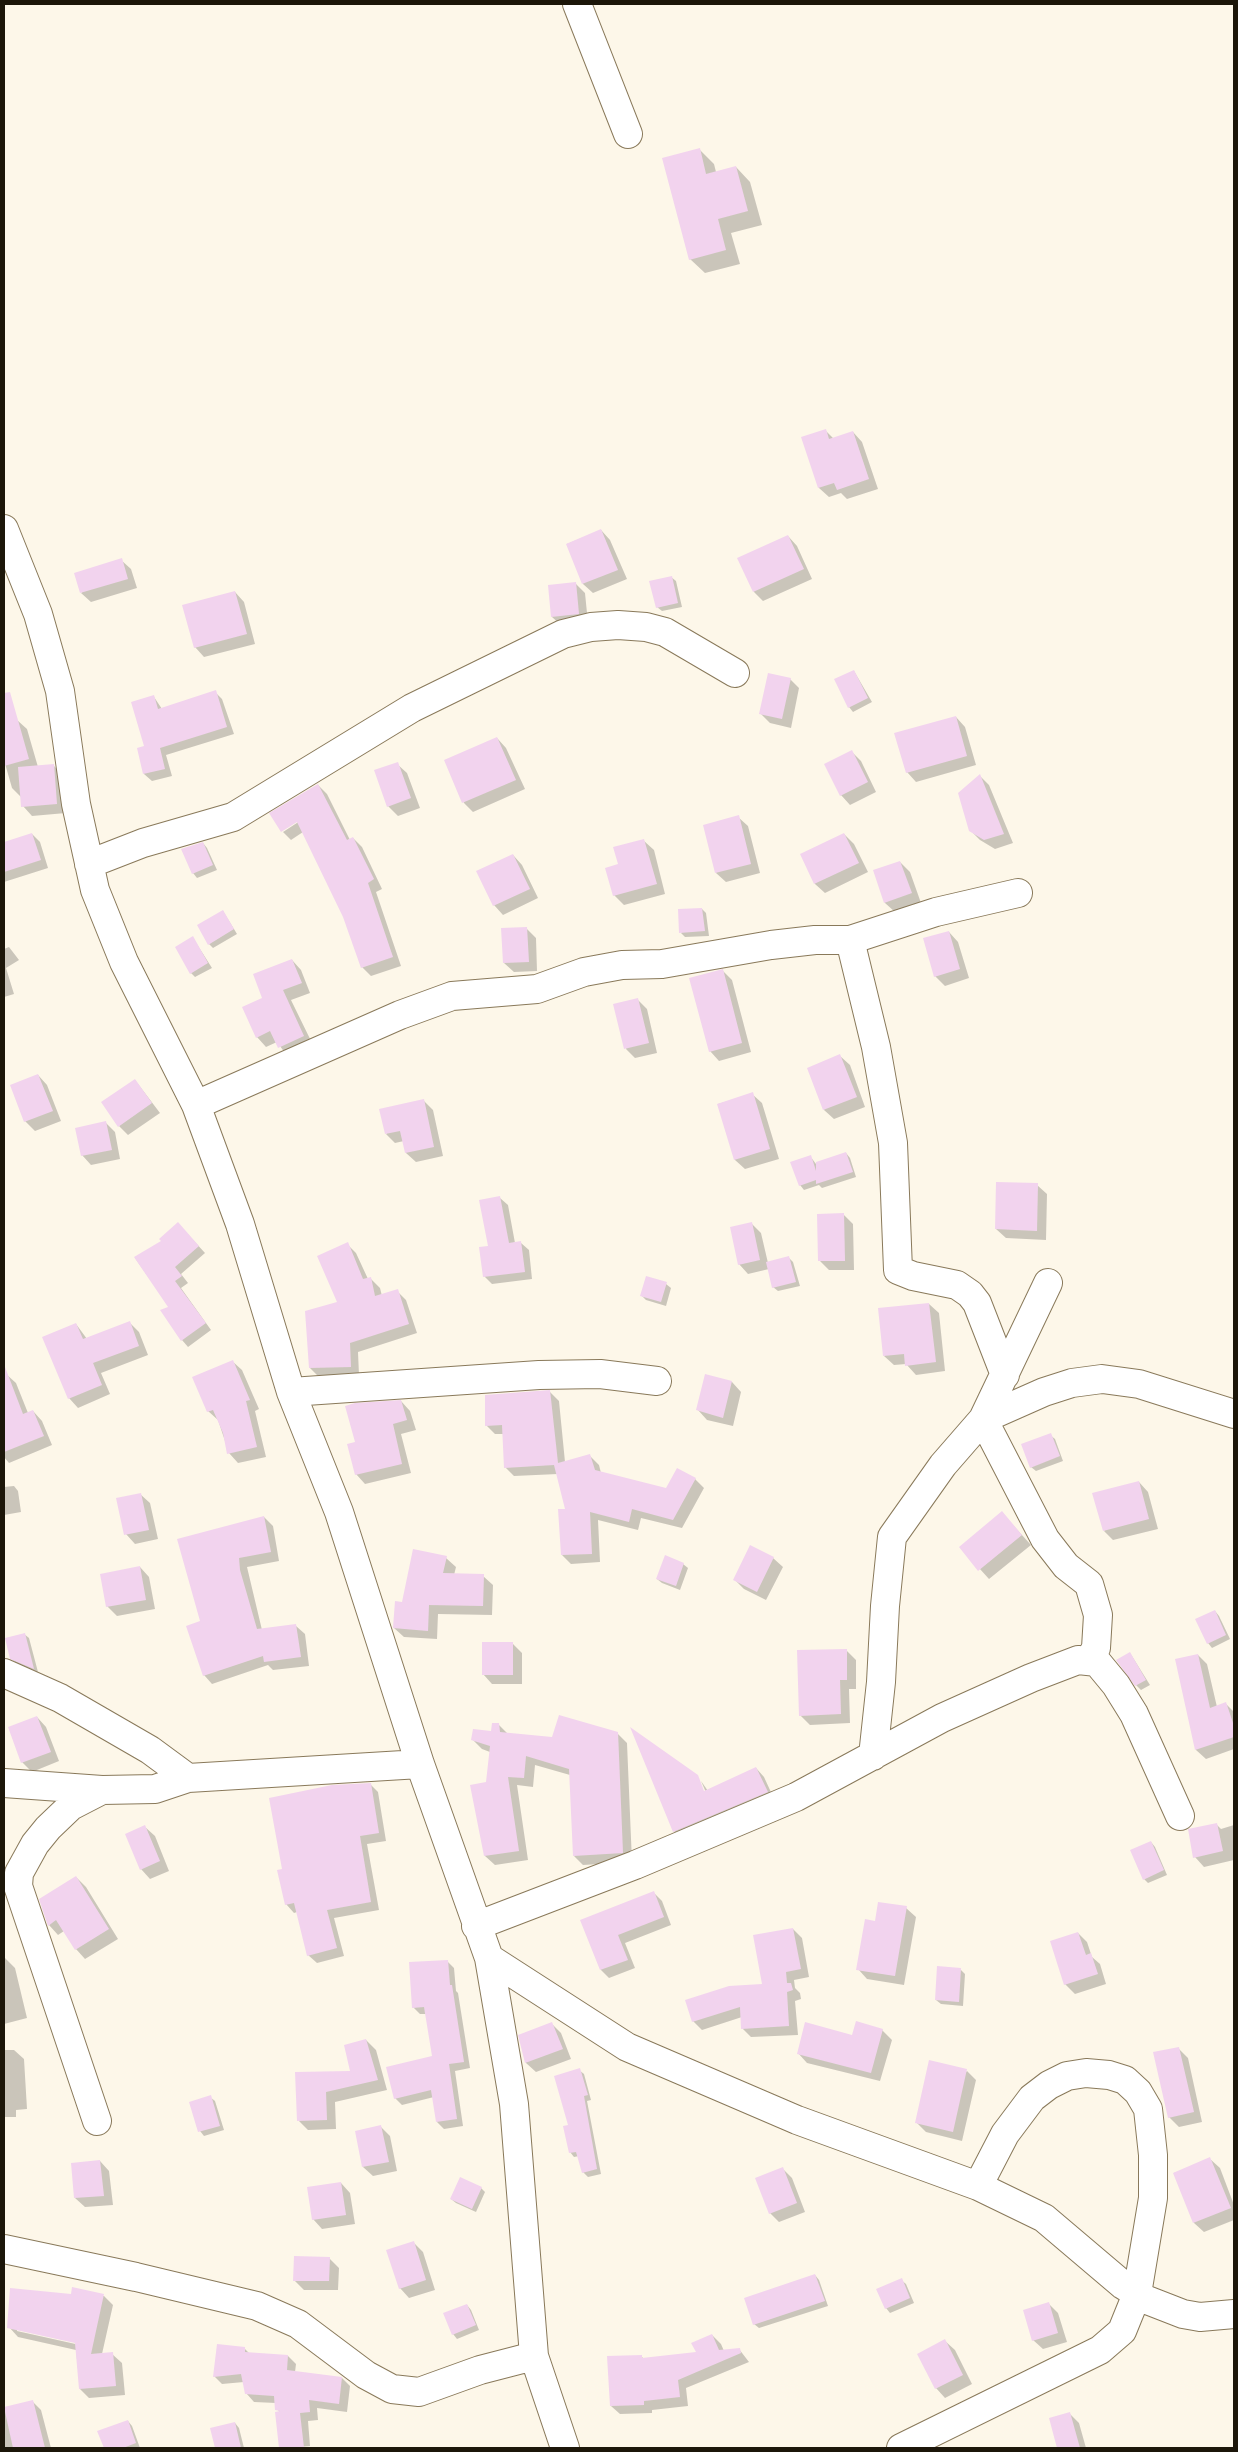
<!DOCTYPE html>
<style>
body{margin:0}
#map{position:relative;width:1238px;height:2452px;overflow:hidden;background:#fdf7e9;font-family:"Source Sans 3",sans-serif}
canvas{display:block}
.frame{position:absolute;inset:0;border:5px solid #1c1609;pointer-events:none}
</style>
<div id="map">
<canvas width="1238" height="2452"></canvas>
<div class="frame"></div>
</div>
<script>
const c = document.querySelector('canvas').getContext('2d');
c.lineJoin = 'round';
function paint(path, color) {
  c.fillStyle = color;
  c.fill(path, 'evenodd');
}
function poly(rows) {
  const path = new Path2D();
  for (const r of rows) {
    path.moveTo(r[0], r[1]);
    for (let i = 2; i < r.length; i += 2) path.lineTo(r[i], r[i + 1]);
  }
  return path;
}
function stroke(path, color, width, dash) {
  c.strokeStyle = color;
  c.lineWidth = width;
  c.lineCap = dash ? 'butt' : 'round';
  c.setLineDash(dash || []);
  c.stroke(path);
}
paint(poly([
 [699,149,714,164,716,172,736,167,750,182,762,225,731,233,740,264,705,273,690,259],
 [825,430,834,439,853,432,862,442,878,489,847,499,841,493,829,497,819,488,802,438],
 [601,530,610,540,627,579,593,593,583,584,567,544],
 [788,536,797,546,812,579,763,601,754,592,739,558],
 [121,560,131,569,137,588,91,602,81,593],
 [671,577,676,581,682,607,662,611,657,607],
 [576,584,585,593,588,623,562,626,552,617,549,586],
 [235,592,244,602,255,644,204,657,195,647],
 [854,671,872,702,853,712,849,707],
 [790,679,799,688,791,728,770,723,761,714],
 [215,692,222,699,234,734,166,755,172,776,152,781,144,774,145,747,154,697,162,709],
 [956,717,965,727,976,765,916,782,907,772],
 [17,720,27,729,38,767,54,766,63,775,66,813,32,816,23,806,22,798,12,788,4,760,4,724],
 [497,738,506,748,525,789,473,812,464,803,445,761],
 [852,752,861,761,876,792,850,805,841,795],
 [397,764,407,773,420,808,398,816,388,806],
 [980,776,989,785,1013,843,995,849,980,840,970,830],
 [318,785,327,794,350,840,353,838,362,847,382,889,376,892,401,966,371,976,362,967,344,916,303,832,291,840,283,832,303,819],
 [738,817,748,826,760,873,726,882,716,873],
 [32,834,40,842,48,868,4,882,4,843],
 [844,834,854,844,868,872,825,893,815,884,802,855],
 [644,841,654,850,665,894,624,905,614,895,619,865],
 [203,843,207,848,217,870,197,878,193,873],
 [513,855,522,865,538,898,503,915,494,905],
 [900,862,910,872,921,903,895,912,885,903,874,871],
 [702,909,706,913,709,936,685,937,681,933],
 [223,911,237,934,213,948,209,944],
 [526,928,536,938,537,971,514,972,504,963],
 [949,932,958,942,969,978,945,986,935,976],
 [193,938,212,968,195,977,191,973],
 [9,947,19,960,6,968,14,994,4,997,4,949],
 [292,960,301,970,310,993,291,1000,313,1045,288,1057,277,1042,266,1047,257,1037,263,998],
 [723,971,732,980,751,1052,719,1061,710,1051],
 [637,999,647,1009,657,1053,635,1058,626,1049],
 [840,1056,850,1065,865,1107,834,1119,824,1110],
 [38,1075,47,1085,61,1121,35,1131,25,1121],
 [135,1080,160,1113,128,1135,119,1126],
 [752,1094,762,1103,779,1159,745,1169,735,1160,718,1104],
 [423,1100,433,1110,443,1156,416,1162,406,1153,404,1141,395,1143,386,1134],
 [105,1122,115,1132,120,1159,91,1165,82,1155],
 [846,1153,850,1158,856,1177,822,1188,819,1185,804,1190,800,1185,810,1156,816,1164],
 [1037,1185,1047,1194,1046,1240,1006,1238,996,1229],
 [500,1198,508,1205,515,1243,521,1243,529,1250,532,1279,492,1284,484,1276],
 [843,1214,853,1224,854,1270,829,1270,820,1261],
 [752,1224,761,1233,768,1263,789,1258,793,1262,800,1286,778,1291,773,1287,769,1269,748,1274,739,1264],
 [184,1230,205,1253,181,1274,188,1283,181,1288,211,1330,188,1347,182,1340,170,1308,135,1258],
 [347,1244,356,1253,368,1279,371,1279,380,1288,382,1296,397,1291,406,1300,417,1333,358,1352,359,1375,319,1377,310,1368,339,1303],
 [666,1284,671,1288,666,1306,646,1300,641,1295],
 [929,1304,939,1313,945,1371,916,1375,906,1364,894,1365,884,1356],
 [130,1323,139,1332,148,1355,101,1373,110,1394,78,1408,69,1398,76,1324,87,1339],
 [232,1361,242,1370,259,1409,255,1411,266,1457,238,1463,229,1453,218,1420,208,1411],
 [6,1374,16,1383,28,1413,33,1411,42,1421,52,1445,9,1463,4,1457,4,1375],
 [706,1376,732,1382,741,1392,733,1426,707,1420,698,1410],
 [550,1392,559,1401,565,1462,590,1456,599,1465,601,1473,667,1489,695,1479,704,1488,682,1528,641,1518,638,1530,598,1520,600,1562,571,1564,562,1555,567,1510,558,1474,514,1476,505,1467,504,1434,495,1434,486,1425],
 [401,1401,410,1411,416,1430,401,1434,411,1473,365,1484,356,1474,357,1443],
 [1050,1435,1055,1439,1063,1461,1036,1471,1031,1467],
 [1139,1482,1148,1492,1158,1529,1113,1540,1104,1531],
 [14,1486,18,1491,21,1512,4,1515,4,1487],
 [140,1494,150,1503,158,1539,135,1544,126,1534],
 [1002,1513,1031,1545,989,1579,960,1547],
 [264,1517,273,1526,279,1561,247,1567,262,1630,296,1626,305,1634,309,1666,273,1670,268,1665,212,1684,204,1675,201,1622,179,1540],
 [446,1558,456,1567,454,1575,483,1576,493,1585,492,1615,438,1614,437,1639,404,1637,394,1628,403,1603],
 [773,1558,783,1567,766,1600,744,1589,735,1580],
 [683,1564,688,1568,680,1590,662,1583,657,1579],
 [140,1567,149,1577,155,1609,117,1616,107,1606],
 [1215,1611,1219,1616,1230,1639,1212,1648,1208,1643],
 [24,1634,29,1638,38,1672,16,1663,11,1658],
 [513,1644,522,1653,522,1684,492,1684,483,1674],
 [846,1650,856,1660,856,1689,849,1689,850,1723,810,1725,800,1715],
 [1130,1653,1150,1685,1141,1690,1136,1685],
 [1198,1655,1207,1664,1217,1707,1226,1704,1234,1712,1234,1749,1206,1759,1196,1750,1176,1660],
 [37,1717,46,1727,59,1761,32,1772,22,1762],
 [498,1724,508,1734,553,1739,617,1733,627,1743,632,1862,583,1865,574,1856,570,1775,535,1765,533,1787,517,1785,528,1860,495,1865,485,1856,490,1752,482,1749,472,1739,492,1732],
 [756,1768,764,1777,775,1801,682,1840,674,1831,708,1797,701,1781,708,1791],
 [370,1784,378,1792,386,1841,367,1844,379,1910,334,1918,344,1956,317,1963,308,1955,297,1912,294,1913,286,1904,284,1870],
 [1217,1825,1221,1829,1234,1825,1234,1860,1204,1867,1195,1857],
 [145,1827,155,1836,169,1871,150,1879,141,1869],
 [1151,1842,1155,1847,1167,1875,1148,1883,1144,1879],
 [76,1877,86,1887,118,1939,85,1959,76,1949,64,1931,58,1935,49,1925],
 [654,1893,662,1901,671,1925,625,1943,635,1968,609,1978,601,1970,582,1921],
 [906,1908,916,1917,904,1985,867,1979,858,1969,876,1922],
 [793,1929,802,1938,809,1977,794,1980,795,1988,800,1993,801,1999,795,2001,798,2035,751,2037,742,2028,742,2017,702,2030,693,2021,764,1985],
 [1078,1933,1087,1942,1092,1957,1100,1964,1106,1984,1075,1994,1065,1984],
 [5,1958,15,1968,27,2018,4,2024],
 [447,1961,454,1968,456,1991,458,1993,470,2068,455,2071,463,2126,444,2129,437,2122,434,2097,402,2105,395,2098,433,2057,426,2014,420,2014,413,2007],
 [960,1969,965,1974,963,2006,941,2004,936,2000],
 [552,2024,561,2033,571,2059,536,2072,526,2063,520,2036],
 [882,2030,892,2040,880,2081,807,2063,798,2053],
 [366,2040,376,2050,387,2090,335,2102,336,2129,308,2130,299,2121,297,2074,352,2072],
 [1178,2048,1188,2058,1202,2122,1179,2127,1169,2117],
 [4,2050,14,2050,24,2059,27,2109,16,2110,16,2117,4,2117],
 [579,2070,584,2074,591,2100,587,2101,601,2174,588,2177,583,2172,579,2156,574,2157,570,2152,570,2126],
 [967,2071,976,2080,962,2141,926,2132,916,2122],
 [210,2097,215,2101,224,2130,204,2136,200,2131],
 [381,2127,390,2136,397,2171,373,2176,363,2167],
 [1210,2159,1220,2168,1234,2205,1234,2220,1204,2232,1194,2223,1174,2173],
 [100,2161,109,2171,113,2205,85,2207,75,2198],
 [782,2168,792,2178,805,2212,779,2222,770,2213],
 [341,2183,350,2193,355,2224,322,2229,313,2219],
 [481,2188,485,2192,476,2212,456,2203,451,2199],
 [414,2243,423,2252,435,2290,409,2298,400,2288],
 [329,2258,339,2268,338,2290,304,2290,294,2280],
 [815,2275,819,2280,828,2306,759,2328,754,2324],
 [901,2280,906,2284,914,2303,890,2313,886,2308],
 [72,2295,104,2296,113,2305,102,2354,112,2354,122,2363,125,2395,89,2398,80,2389,76,2350,18,2337,9,2327],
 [17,2328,81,2343,80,2345,17,2331],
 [1049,2304,1058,2313,1067,2342,1043,2349,1033,2340],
 [467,2305,471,2310,479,2330,457,2339,453,2334],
 [712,2335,721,2344,724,2351,739,2349,749,2362,686,2388,688,2406,652,2410,652,2413,620,2414,611,2406,641,2356,644,2359,697,2354],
 [945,2341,955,2350,972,2384,945,2398,936,2388],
 [244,2348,250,2354,288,2356,296,2364,295,2372,342,2378,350,2386,347,2412,317,2408,318,2420,308,2421,310,2446,285,2448,280,2443,279,2412,276,2403,254,2402,246,2393,244,2382,222,2384,214,2376],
 [32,2401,41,2410,51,2448,4,2448,4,2409],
 [1070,2414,1079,2423,1086,2448,1059,2448,1051,2419],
 [128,2421,132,2426,140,2448,105,2448,99,2431],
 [235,2423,239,2428,244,2448,216,2448,211,2429]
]), '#0003');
paint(poly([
 [700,148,706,174,736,166,748,211,718,219,726,250,689,260,662,158],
 [826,429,829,439,853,431,869,479,837,490,834,483,818,488,801,437],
 [601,529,618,570,582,584,566,544],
 [788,535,804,569,753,592,737,558],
 [122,558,128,579,80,593,74,573],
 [672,576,678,603,656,608,649,581],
 [576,582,579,614,551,617,548,585],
 [235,591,247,634,194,648,182,605],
 [854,670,868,698,848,708,834,679],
 [768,673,791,678,782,719,759,714],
 [216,690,227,727,160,748,165,769,143,774,137,748,144,746,131,702,154,695,158,709],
 [10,692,29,759,4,766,4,693],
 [956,716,967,756,906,773,894,733],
 [497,737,516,780,462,803,444,760],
 [852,750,868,782,840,796,824,764],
 [398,762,411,798,387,807,374,770],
 [54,764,57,804,21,807,18,767],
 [980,774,1004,834,984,840,969,831,958,793],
 [318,784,347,840,353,837,374,879,368,883,393,957,361,968,343,917,297,822,281,832,269,813],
 [739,815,751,864,715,873,703,825],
 [32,833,41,860,4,872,4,842],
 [844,833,859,863,814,884,800,854],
 [644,839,657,884,613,896,605,868,618,864,613,847],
 [203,842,213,865,192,874,181,849],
 [513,854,530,889,493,906,476,871],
 [900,861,912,893,884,903,873,870],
 [702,908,705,931,679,933,678,909],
 [223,910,234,929,208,945,197,925],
 [527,927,529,962,503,963,501,928],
 [949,931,960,969,934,977,923,938],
 [193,936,208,963,190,974,175,947],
 [292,959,302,983,283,990,304,1036,278,1048,270,1031,256,1038,242,1007,262,998,253,974],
 [723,969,742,1043,709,1052,689,978],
 [638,998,649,1043,624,1049,613,1004],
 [840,1054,857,1097,823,1110,807,1068],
 [38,1074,53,1111,24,1122,10,1085],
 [135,1079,152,1103,118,1127,101,1102],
 [753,1092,770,1149,734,1160,717,1104],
 [424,1099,434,1147,405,1153,400,1131,385,1134,379,1109],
 [106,1121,112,1150,81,1156,75,1128],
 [846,1152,853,1172,816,1184,816,1180,799,1186,790,1162,811,1155,816,1171,816,1162],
 [996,1182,1038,1183,1037,1231,995,1229],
 [500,1196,509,1243,521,1241,525,1272,483,1277,479,1247,488,1246,479,1200],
 [844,1213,845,1261,818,1261,817,1214],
 [178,1222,199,1246,175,1267,182,1276,175,1281,206,1323,181,1341,160,1310,168,1307,134,1257,161,1241,159,1239],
 [752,1222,760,1260,738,1265,730,1227],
 [348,1242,363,1279,371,1277,375,1296,398,1289,409,1324,350,1343,351,1367,309,1368,305,1311,337,1302,317,1256],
 [789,1256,796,1282,772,1288,766,1262],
 [646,1276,667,1282,661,1302,640,1296],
 [929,1303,936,1362,905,1366,904,1354,883,1356,878,1308],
 [130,1321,139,1346,93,1363,102,1385,68,1399,42,1337,76,1323,83,1339],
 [233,1360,250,1400,246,1401,257,1447,227,1454,223,1433,213,1410,207,1412,192,1377],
 [5,1367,23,1414,33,1410,44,1436,4,1452],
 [705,1374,732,1381,723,1418,696,1410],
 [550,1390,558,1463,590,1454,595,1470,666,1488,677,1468,696,1478,673,1520,632,1509,629,1522,590,1512,592,1554,561,1555,558,1509,565,1509,554,1465,504,1468,502,1425,485,1426,485,1395],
 [401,1400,407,1420,393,1424,402,1464,355,1475,347,1444,355,1442,345,1406,355,1403],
 [1051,1433,1060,1456,1030,1468,1021,1444],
 [1139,1481,1149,1519,1103,1531,1092,1493],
 [141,1493,149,1530,124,1535,116,1498],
 [1002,1511,1022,1535,978,1571,959,1547],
 [264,1516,271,1552,239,1558,240,1570,257,1629,296,1624,301,1657,264,1662,263,1656,203,1676,186,1626,200,1621,177,1539],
 [750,1545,774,1557,757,1592,733,1580],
 [413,1549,447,1556,443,1573,484,1574,483,1606,429,1605,428,1631,393,1628,395,1601,402,1602],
 [665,1555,684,1563,676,1586,656,1579],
 [140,1566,146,1600,106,1607,100,1574],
 [1215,1610,1226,1635,1207,1644,1195,1619],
 [25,1633,34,1669,10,1659,5,1638],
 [482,1642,513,1642,513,1675,482,1675],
 [847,1649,847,1680,840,1680,841,1714,799,1716,797,1650],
 [1130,1652,1146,1680,1135,1686,1116,1660],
 [1198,1654,1210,1708,1226,1702,1234,1726,1234,1737,1195,1750,1175,1659],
 [559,1715,618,1732,623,1853,573,1856,569,1769,526,1756,524,1778,508,1777,519,1851,484,1856,470,1785,486,1782,490,1746,471,1740,473,1729,491,1731,492,1723,499,1723,500,1732,552,1737],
 [37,1716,51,1752,21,1763,8,1727],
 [630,1727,698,1775,704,1791,756,1767,768,1792,673,1832],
 [371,1783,379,1833,360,1836,371,1902,327,1910,337,1948,307,1956,294,1903,285,1905,277,1870,282,1869,269,1798,332,1785],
 [1217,1823,1223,1851,1193,1858,1188,1829],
 [145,1825,160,1861,140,1870,125,1834],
 [1151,1841,1164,1870,1143,1880,1130,1850],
 [76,1876,109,1929,75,1950,56,1920,48,1926,39,1899],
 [654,1891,664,1917,618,1935,628,1960,600,1970,580,1920],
 [878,1902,907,1906,895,1976,856,1970,865,1919,875,1921],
 [793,1928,801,1969,786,1972,787,1983,791,1983,793,1990,787,1992,789,2026,741,2029,740,2007,692,2022,685,2000,729,1986,762,1984,753,1935],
 [1078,1932,1086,1955,1091,1953,1098,1974,1064,1985,1050,1941],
 [448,1960,450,1985,452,1985,464,2062,449,2064,457,2119,436,2122,431,2090,394,2099,386,2067,432,2056,424,2007,412,2008,409,1962],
 [937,1966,961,1968,959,2002,935,2000],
 [856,2021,883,2029,871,2073,797,2054,805,2022,852,2035],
 [552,2022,563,2049,525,2063,518,2035],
 [366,2039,378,2080,326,2092,327,2120,297,2121,295,2072,350,2071,344,2045],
 [1179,2047,1194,2112,1168,2118,1153,2052],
 [929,2060,967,2069,953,2132,915,2123],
 [580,2068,588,2095,584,2096,597,2169,582,2173,576,2152,569,2153,563,2126,568,2125,554,2076],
 [211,2095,220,2126,198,2132,189,2102],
 [381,2125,389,2162,362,2167,355,2131],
 [1210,2157,1231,2208,1193,2223,1173,2173],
 [100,2160,104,2196,74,2198,71,2163],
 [783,2167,797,2203,769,2214,755,2178],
 [460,2177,482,2187,472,2209,450,2199],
 [341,2182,346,2215,312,2220,307,2187],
 [414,2241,426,2280,399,2289,386,2250],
 [294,2256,330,2257,329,2281,293,2281],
 [815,2274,825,2301,753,2325,744,2298],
 [902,2278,910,2298,885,2309,876,2289],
 [72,2287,104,2294,91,2354,113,2352,116,2386,79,2389,75,2343,7,2328,10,2288,71,2294],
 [1049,2302,1058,2333,1032,2341,1023,2310],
 [467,2304,476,2325,452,2335,443,2313],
 [712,2334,719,2350,740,2348,741,2353,678,2380,680,2397,644,2401,644,2405,610,2406,607,2356,642,2355,642,2358,696,2352,691,2343],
 [945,2339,963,2375,935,2389,917,2354],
 [217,2344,245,2347,245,2352,288,2355,287,2370,342,2377,339,2404,309,2400,310,2412,300,2413,304,2448,279,2448,275,2412,280,2411,275,2410,274,2396,245,2394,241,2374,213,2377],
 [33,2400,45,2448,13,2448,4,2407],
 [1070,2412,1080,2448,1057,2448,1049,2418],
 [128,2420,136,2443,123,2448,104,2448,97,2431],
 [235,2422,241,2448,215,2448,210,2428]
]), '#f2d3ee');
const minor = poly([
 [577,4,628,134],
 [4,529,38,614,60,691,76,804,95,890,124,962,196,1105,240,1224,291,1392,339,1512,420,1764,489,1958,514,2104,534,2356,565,2448],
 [89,864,143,843,233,817,412,708,563,634,591,627,618,625,646,627,665,632,735,673],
 [850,940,876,1047,893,1143,898,1270,913,1276,957,1285,970,1294,977,1303,1005,1375],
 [196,1105,400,1015,452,996,537,989,584,972,622,965,662,964,771,945,815,940,850,940,936,912,1018,893],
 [291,1392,539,1375,600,1374,657,1381],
 [1089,1661,1096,1648,1098,1615,1089,1584,1066,1566,1045,1539,983,1419,1044,1392,1072,1383,1102,1379,1139,1384,1234,1414],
 [4,1673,60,1698,150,1750,188,1778,420,1764],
 [873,1756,881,1682,885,1606,892,1537,943,1465,983,1419,1048,1283],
 [4,1783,102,1790,155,1789,188,1778],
 [476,1926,635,1865,796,1797,942,1718,1031,1678,1078,1660,1097,1662,1116,1685,1134,1714,1180,1816],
 [489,1958,627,2047,797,2120,978,2186,1044,2218,1123,2285,1147,2300,1183,2314,1200,2317,1234,2314],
 [97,2121,18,1886,19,1873,35,1844,48,1828,71,1806,102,1790],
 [4,2249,136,2277,257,2306,298,2324,366,2375,392,2389,419,2392,480,2370,534,2356],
 [901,2448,1100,2350,1122,2331,1137,2294,1153,2198,1153,2155,1148,2109,1138,2092,1125,2080,1109,2075,1086,2073,1067,2076,1049,2085,1032,2098,1005,2134,978,2186]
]);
stroke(minor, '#89795a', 30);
stroke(minor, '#fff', 28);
</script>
